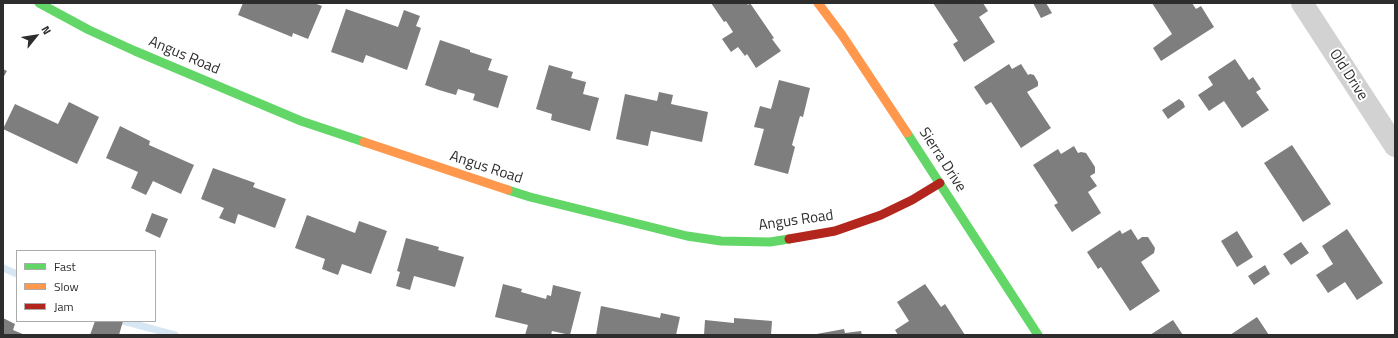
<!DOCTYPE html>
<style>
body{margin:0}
#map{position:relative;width:1398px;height:338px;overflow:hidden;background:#fff;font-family:"Titillium Web",sans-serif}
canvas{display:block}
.frame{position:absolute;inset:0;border:4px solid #2d2d2d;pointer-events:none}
.legend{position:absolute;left:16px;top:250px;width:140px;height:72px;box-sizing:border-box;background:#fff;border:1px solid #ababab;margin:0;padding:5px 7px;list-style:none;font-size:12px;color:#2d2d2d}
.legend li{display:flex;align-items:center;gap:8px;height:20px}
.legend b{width:20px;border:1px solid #ababab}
.north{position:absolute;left:16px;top:16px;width:40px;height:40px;-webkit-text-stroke:3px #fff;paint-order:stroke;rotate:60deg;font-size:11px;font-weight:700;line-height:16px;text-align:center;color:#2d2d2d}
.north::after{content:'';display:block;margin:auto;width:14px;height:18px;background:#2d2d2d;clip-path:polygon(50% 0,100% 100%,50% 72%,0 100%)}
</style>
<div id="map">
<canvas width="1398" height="338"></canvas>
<div class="frame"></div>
<ul class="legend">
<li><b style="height:5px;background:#63d668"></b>Fast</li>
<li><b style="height:5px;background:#ff974d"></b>Slow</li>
<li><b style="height:5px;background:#b3261e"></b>Jam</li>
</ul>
<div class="north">N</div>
</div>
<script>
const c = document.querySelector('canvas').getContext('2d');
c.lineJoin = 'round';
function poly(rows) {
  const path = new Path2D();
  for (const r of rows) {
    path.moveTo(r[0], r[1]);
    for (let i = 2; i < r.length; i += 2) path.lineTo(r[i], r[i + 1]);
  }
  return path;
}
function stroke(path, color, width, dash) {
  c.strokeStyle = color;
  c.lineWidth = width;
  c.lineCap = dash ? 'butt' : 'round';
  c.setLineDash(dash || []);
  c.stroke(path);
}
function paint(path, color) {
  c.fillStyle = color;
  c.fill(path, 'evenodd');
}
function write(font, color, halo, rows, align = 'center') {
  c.font = font + ' "Titillium Web",sans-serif';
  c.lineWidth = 4;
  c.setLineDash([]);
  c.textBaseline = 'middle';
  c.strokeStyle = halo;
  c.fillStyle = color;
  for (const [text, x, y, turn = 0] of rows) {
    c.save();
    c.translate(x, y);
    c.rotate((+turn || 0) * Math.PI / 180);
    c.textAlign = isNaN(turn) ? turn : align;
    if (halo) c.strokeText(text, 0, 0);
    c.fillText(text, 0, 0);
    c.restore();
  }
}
stroke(poly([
 [3,268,17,274],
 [123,321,175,335]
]), '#d6e6f2', 7);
paint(poly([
 [243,3,314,3,322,6,308,39,293,33,292,37,238,15],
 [711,3,747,3,748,5,750,3,774,38,772,39,781,51,756,68,747,54,745,56,738,47,731,52,722,39,733,32,726,21,724,22],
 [933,3,983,3,988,11,979,17,995,42,964,62,953,44,958,41],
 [1033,3,1046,3,1052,13,1041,18],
 [1152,3,1192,3,1196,9,1201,6,1214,27,1161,61,1153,48,1172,34],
 [346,9,398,27,404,10,420,16,416,26,421,28,407,70,366,55,363,63,331,52],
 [440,40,470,50,470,52,492,59,488,70,508,76,498,108,473,100,475,94,458,89,456,95,439,90,425,85],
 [1235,59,1249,80,1253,77,1261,89,1256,92,1269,110,1242,128,1224,101,1209,111,1198,95,1213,85,1208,77],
 [1009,64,1012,69,1021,64,1028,75,1030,74,1034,75,1038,82,1038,86,1027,92,1051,128,1021,148,991,102,986,105,974,87],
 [549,65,573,72,571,78,586,82,583,94,599,98,590,131,551,120,552,114,536,109],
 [3,69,7,71,3,78],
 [779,80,810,88,803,117,800,116,792,145,795,147,788,174,754,165,764,129,754,127,760,106,771,109],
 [659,92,673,95,671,104,708,112,702,142,651,131,648,146,616,139,625,94,657,101],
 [1179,99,1183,102,1185,107,1168,119,1162,110],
 [69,102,99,117,77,164,3,129,15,104,58,124],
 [120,126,150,141,149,145,194,165,181,194,153,181,146,195,131,188,138,172,106,158],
 [1292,145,1331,204,1303,222,1264,163],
 [1074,146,1078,153,1081,152,1086,153,1095,167,1095,173,1090,176,1097,186,1088,192,1101,213,1072,232,1054,205,1058,203,1033,165,1058,149,1061,154],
 [213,168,255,183,253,187,286,199,275,228,238,214,235,224,219,218,224,208,201,199],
 [152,213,168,219,160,238,145,231],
 [307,215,355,233,359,221,387,231,371,274,342,264,338,275,322,269,325,259,295,248],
 [1131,229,1138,240,1142,237,1148,237,1155,248,1154,253,1141,262,1160,291,1130,311,1101,267,1098,269,1087,252,1120,230,1122,234],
 [1347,229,1383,283,1357,300,1345,282,1328,293,1316,275,1333,264,1322,246],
 [1237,231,1253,257,1237,267,1221,241],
 [406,238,439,247,438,250,464,257,455,287,414,276,410,290,396,286,400,272,397,271],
 [1301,242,1309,253,1291,265,1283,254],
 [1265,265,1270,274,1254,285,1248,276],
 [503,284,522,289,521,292,546,299,547,295,551,296,553,285,581,292,570,335,552,331,551,335,525,335,528,325,495,317],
 [925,284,941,307,945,304,965,335,898,335,895,330,909,321,897,302],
 [601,306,660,318,661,313,680,317,676,335,596,335],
 [1257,317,1269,335,1230,335],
 [3,318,15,324,13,330,25,335,3,335],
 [734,318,772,321,771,335,704,335,705,320,734,323],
 [1173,320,1183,335,1150,335],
 [95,321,123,321,119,335,90,335],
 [844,329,845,333,861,331,862,335,811,335]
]), '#7e7e7e');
stroke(poly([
 [1302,3,1395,146]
]), '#d2d2d2', 22);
stroke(poly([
 [39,3,89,30,135,51,301,121,364,142],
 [907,133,1038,335],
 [508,190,530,197,687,236,721,241,770,242,789,239]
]), '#63d668', 9);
stroke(poly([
 [818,3,842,35,907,133],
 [364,142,508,190]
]), '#ff974d', 9);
stroke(poly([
 [789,239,835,231,881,215,912,200,940,183]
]), '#b3261e', 9);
write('15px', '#2d2d2d', '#fff', [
 ["Angus Road",184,56,23],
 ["Old Drive",1348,75,57],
 ["Sierra Drive",942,160,57],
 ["Angus Road",486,168,18],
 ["Angus Road",796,221,-8]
]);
</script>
